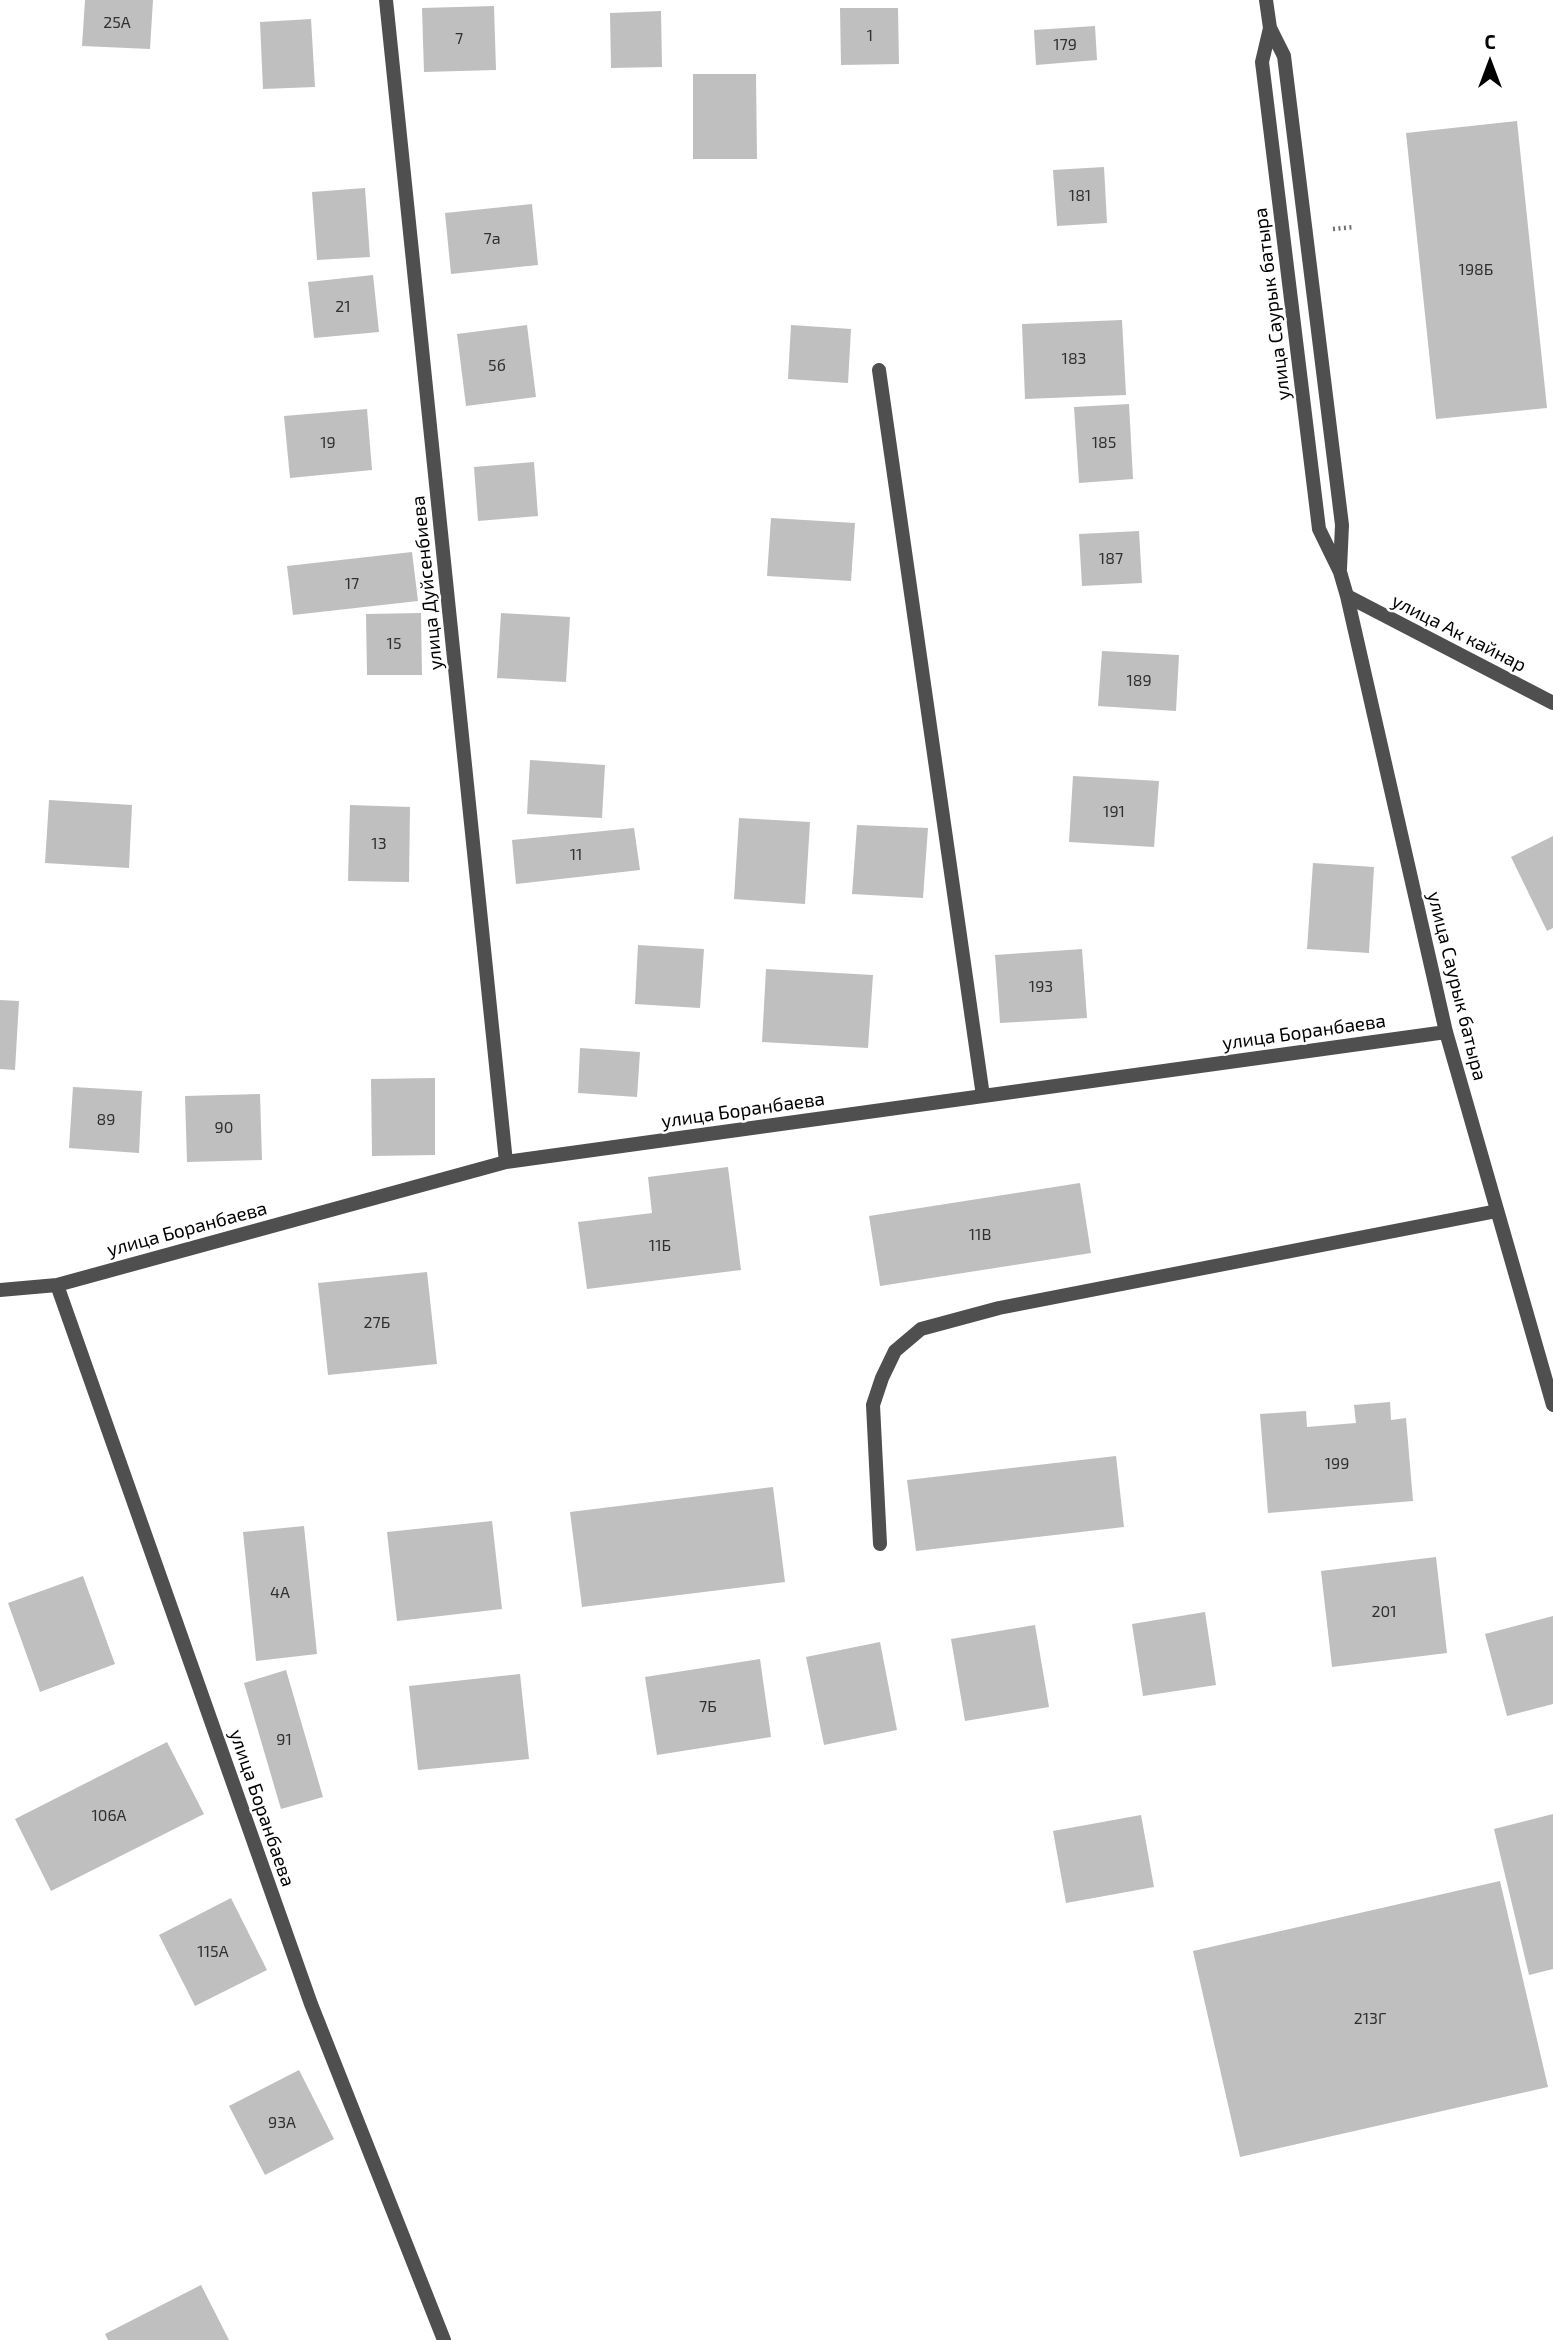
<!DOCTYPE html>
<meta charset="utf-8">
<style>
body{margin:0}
#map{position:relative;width:1553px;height:2340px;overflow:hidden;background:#fff;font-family:"Exo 2",sans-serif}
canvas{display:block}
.north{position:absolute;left:1455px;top:28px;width:70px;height:70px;-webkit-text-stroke:5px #fff;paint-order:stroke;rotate:0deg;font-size:19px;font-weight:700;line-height:28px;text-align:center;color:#000}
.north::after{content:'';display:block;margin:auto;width:24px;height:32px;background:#000;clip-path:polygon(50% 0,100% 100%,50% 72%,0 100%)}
</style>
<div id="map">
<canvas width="1553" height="2340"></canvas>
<div class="north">С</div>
</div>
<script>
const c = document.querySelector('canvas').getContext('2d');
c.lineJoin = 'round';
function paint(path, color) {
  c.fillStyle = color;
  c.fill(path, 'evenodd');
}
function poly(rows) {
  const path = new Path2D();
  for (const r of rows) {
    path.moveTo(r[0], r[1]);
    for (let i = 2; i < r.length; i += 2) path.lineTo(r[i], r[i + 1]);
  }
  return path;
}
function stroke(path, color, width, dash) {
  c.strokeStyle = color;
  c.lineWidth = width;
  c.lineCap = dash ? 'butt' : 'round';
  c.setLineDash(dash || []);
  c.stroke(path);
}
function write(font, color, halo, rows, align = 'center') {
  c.font = font + ' "Exo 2",sans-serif';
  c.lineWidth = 5;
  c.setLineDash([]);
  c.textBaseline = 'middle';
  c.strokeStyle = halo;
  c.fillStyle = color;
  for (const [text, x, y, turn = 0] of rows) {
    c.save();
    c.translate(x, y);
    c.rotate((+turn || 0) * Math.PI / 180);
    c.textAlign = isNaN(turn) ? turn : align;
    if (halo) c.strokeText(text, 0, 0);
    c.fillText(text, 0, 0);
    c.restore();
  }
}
paint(poly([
 [85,0,153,0,150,49,82,46],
 [494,6,496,70,424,72,422,8],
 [840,8,898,8,899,64,841,65],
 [661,11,662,67,611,68,610,13],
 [311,19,315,87,263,89,260,22],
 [1095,26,1097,60,1036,65,1034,30],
 [693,74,756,74,757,159,693,159],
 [1517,121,1547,408,1436,419,1406,133],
 [1104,167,1107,223,1057,226,1053,170],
 [365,188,370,257,317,260,312,192],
 [532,204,538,265,451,274,445,213],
 [373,275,379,332,314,338,308,282],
 [1122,320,1126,395,1025,399,1022,324],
 [527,325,536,397,466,406,457,334],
 [791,325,851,329,848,383,788,379],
 [1129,404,1133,479,1079,483,1074,407],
 [367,409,372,470,290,478,284,416],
 [534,462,538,516,478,521,474,467],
 [771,518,855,523,851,581,767,576],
 [1139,531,1142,583,1082,586,1079,534],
 [412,552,418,601,293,615,287,566],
 [421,613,422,675,367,675,366,614],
 [501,613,570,617,566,682,497,678],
 [1102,651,1179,655,1176,711,1098,706],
 [530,760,605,765,602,818,527,814],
 [1073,776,1159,781,1154,847,1069,842],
 [49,800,132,805,129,868,45,863],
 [350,805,410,807,409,882,348,881],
 [739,818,810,822,805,904,734,899],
 [857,825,928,828,923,898,852,894],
 [634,828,640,870,516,884,512,840],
 [1553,836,1553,928,1547,931,1511,857],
 [1313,863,1374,867,1369,953,1307,949],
 [638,945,704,949,700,1008,635,1004],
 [1082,949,1087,1018,1000,1023,995,955],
 [766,969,873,975,868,1048,762,1042],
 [0,1000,19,1001,15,1070,0,1069],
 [580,1048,640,1052,637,1097,578,1093],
 [435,1078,435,1155,372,1156,371,1079],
 [73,1087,142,1091,139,1153,69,1148],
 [260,1094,262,1160,187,1162,185,1096],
 [728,1167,741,1270,587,1289,578,1222,652,1213,648,1177],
 [1080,1183,1091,1253,880,1286,869,1216],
 [427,1272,437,1364,328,1375,318,1283],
 [1390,1402,1391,1420,1406,1418,1413,1501,1268,1513,1260,1414,1306,1411,1307,1427,1356,1423,1354,1405],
 [1116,1456,1124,1527,916,1551,907,1480],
 [773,1487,785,1582,582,1607,570,1512],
 [492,1521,502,1609,397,1621,387,1532],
 [304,1526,317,1654,256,1661,243,1532],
 [1436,1557,1447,1653,1332,1667,1321,1571],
 [83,1576,115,1664,40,1692,8,1603],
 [1205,1612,1216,1685,1143,1696,1132,1624],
 [1553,1616,1553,1704,1507,1716,1485,1634],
 [1035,1625,1049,1707,965,1721,951,1639],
 [880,1642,897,1730,824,1745,806,1657],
 [760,1659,771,1737,657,1755,645,1677],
 [286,1670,323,1797,281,1809,244,1683],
 [520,1674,529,1759,418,1770,409,1686],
 [167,1742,204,1814,51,1891,15,1819],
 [1553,1814,1553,1969,1529,1975,1494,1829],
 [1141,1815,1154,1887,1066,1903,1053,1831],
 [1500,1881,1548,2087,1240,2157,1193,1951],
 [231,1898,267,1970,195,2006,159,1935],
 [299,2070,334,2139,265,2175,229,2106],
 [201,2285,229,2340,108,2340,105,2334]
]), '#bfbfbf');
stroke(poly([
 [1333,229,1354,227]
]), '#717171', 4.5, [2, 3.5]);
stroke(poly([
 [386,0,506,1162],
 [1266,0,1270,28,1284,56,1342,525,1340,569],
 [1270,28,1262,62,1319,529,1340,572,1347,596,1446,1032,1553,1405],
 [879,370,983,1096],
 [1347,596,1553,703],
 [57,1285,311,2004,444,2340],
 [0,1290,57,1285,506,1162,1446,1032],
 [880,1544,873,1405,882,1378,895,1351,921,1329,999,1308,1497,1211]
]), '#4f4f4f', 14);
write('16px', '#303030', null, [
 ["25А",117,23],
 ["1",870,36],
 ["7",459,39],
 ["179",1065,45],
 ["181",1080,196],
 ["7а",492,239],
 ["198Б",1476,270],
 ["21",343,307],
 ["183",1074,359],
 ["5б",497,366],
 ["19",328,443],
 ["185",1104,443],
 ["187",1111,559],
 ["17",352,584],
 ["15",394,644],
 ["189",1139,681],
 ["191",1114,812],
 ["13",379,844],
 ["11",576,855],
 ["193",1041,987],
 ["89",106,1120],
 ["90",224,1128],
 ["11В",980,1235],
 ["11Б",660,1246],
 ["27Б",377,1323],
 ["199",1337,1464],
 ["4А",280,1593],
 ["201",1384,1612],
 ["7Б",708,1707],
 ["91",284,1740],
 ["106А",109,1816],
 ["115А",213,1952],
 ["213Г",1370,2019],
 ["93А",282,2123]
]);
write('19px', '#000', '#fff', [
 ["улица Саурык батыра",1272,304,-97],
 ["улица Дуйсенбиева",427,583,-96],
 ["улица Ак кайнар",1459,633,27],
 ["улица Саурык батыра",1457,986,76],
 ["улица Боранбаева",1304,1032,-8],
 ["улица Боранбаева",743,1110,-8],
 ["улица Боранбаева",187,1229,-15],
 ["улица Боранбаева",262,1808,71]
]);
</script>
